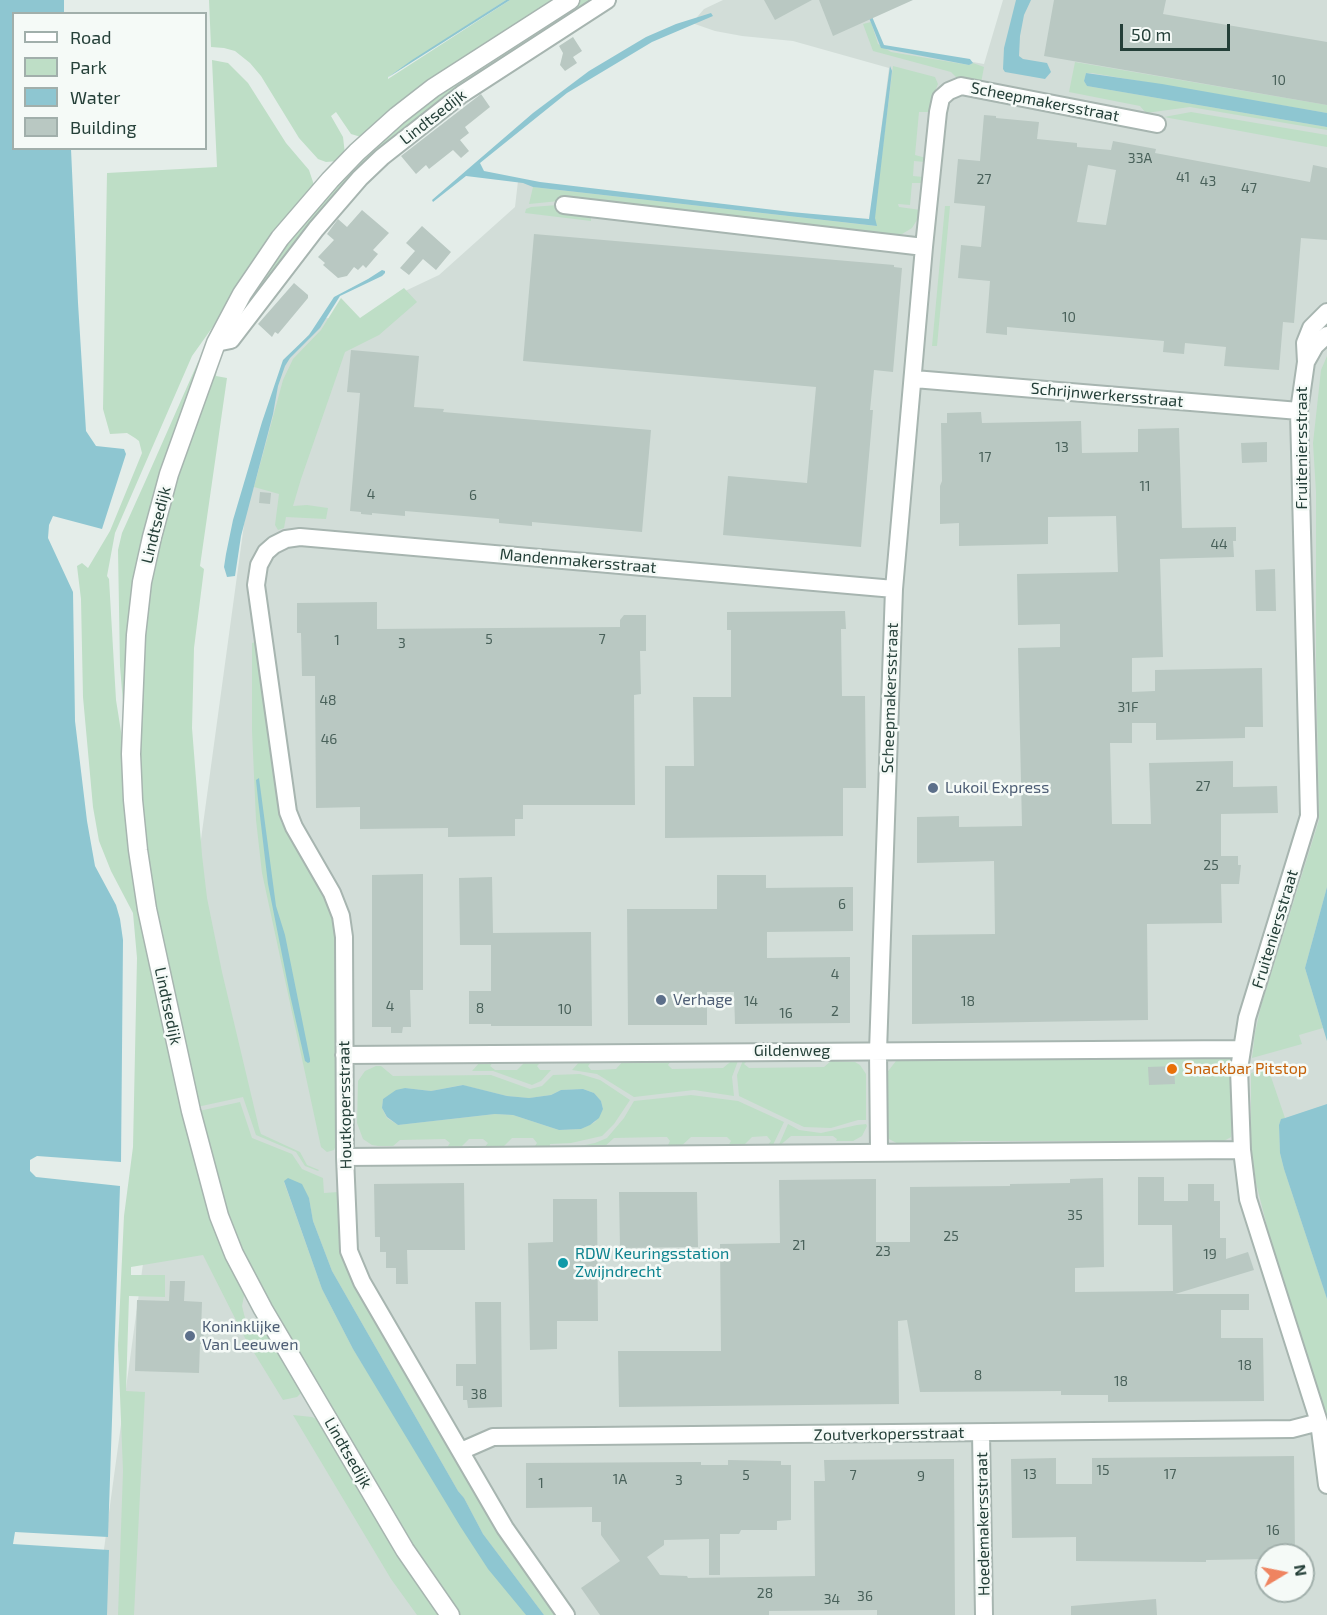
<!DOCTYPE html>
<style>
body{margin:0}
#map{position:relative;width:1327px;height:1615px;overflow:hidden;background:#e4ede9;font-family:"Exo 2",sans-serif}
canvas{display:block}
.legend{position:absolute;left:12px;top:12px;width:195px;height:138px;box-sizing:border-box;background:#f5faf7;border:2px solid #a1afab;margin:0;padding:8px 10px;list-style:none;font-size:18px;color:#243f38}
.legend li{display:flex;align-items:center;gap:12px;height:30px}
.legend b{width:30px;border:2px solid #a1afab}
.north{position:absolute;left:1255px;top:1543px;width:60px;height:60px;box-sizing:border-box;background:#f5faf7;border:2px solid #a1afab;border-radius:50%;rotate:80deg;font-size:16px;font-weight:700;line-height:24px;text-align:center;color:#243f38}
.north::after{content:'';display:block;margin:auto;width:21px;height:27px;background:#ef8460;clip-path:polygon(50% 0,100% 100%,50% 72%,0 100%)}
.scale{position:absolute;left:1120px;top:24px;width:110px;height:27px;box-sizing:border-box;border:3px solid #243f38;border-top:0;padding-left:8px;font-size:18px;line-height:21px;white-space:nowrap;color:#243f38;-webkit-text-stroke:4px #f5faf7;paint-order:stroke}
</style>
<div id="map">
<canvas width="1327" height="1615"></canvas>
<ul class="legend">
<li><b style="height:8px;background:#fff"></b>Road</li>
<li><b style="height:16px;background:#bedec6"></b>Park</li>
<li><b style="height:16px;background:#8ec6d1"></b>Water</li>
<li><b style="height:16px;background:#b9c8c2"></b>Building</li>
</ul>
<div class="north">N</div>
<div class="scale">50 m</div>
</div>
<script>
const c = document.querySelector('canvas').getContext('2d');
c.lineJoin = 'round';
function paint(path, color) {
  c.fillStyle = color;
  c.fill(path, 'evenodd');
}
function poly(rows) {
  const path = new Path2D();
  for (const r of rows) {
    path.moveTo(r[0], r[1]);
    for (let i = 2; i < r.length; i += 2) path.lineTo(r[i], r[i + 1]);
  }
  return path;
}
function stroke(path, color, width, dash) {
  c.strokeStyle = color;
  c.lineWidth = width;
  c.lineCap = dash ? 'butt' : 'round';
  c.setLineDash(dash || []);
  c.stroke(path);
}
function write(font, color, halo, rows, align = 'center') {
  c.font = font + ' "Exo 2",sans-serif';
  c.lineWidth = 5;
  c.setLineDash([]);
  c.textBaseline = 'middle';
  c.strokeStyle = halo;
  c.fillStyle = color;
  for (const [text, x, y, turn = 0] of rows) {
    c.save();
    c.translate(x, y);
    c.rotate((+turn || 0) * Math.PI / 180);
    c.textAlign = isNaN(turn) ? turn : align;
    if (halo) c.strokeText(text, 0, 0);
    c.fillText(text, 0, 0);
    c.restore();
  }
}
paint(poly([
 [723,0,863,0,883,46,984,64,1003,0,1327,0,1327,1615,95,1615,249,488,281,369,292,353,324,318,362,319,403,292,439,275,515,207,518,181,869,224,889,68,793,41,742,36,715,31,692,23,704,9],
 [1267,1555,1303,1555,1303,1591,1267,1591]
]), '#d2ddd8');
paint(poly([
 [209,0,506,0,388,77,388,79,510,0,559,0,361,137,351,134,336,112,331,116,343,137,345,154,338,161,326,162,318,159,299,138,261,76,250,63,235,51,224,48,211,47],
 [579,0,601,0,440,101,392,139,236,326,253,286,341,175,407,114],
 [871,22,878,44,891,52,969,65,973,63,984,67,981,83,958,79,951,72,873,51,863,24],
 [212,60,228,63,248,83,286,143,309,170,314,185,192,356,115,533,107,576,109,579,116,700,127,769,133,856,245,1291,242,1306,245,1318,254,1329,272,1338,302,1392,297,1397,283,1400,245,1338,203,1255,131,1267,131,1275,165,1275,165,1297,129,1296,126,1391,145,1392,134,1615,118,1615,123,1471,118,1345,124,1216,133,1147,137,958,133,913,111,871,99,841,93,807,83,697,81,599,77,566,82,563,88,568,110,531,142,453,139,441,135,438,127,433,110,434,103,409,107,173,217,167],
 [1075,62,1327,105,1327,113,1092,73,1086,73,1084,81,1087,86,1327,127,1327,130,1190,107,1146,113,1140,106,1069,92],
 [893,66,935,77,938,84,932,99,930,112,919,112,915,155,926,158,925,162,914,161,913,176,923,177,923,183,912,183,910,205,898,204,899,207,921,210,920,215,912,228,902,234,895,236,559,201,529,204,533,187,876,226,874,218],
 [1191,112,1327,135,1327,147,1164,117],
 [558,205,591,215,591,221,525,213,526,209,531,207],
 [945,206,950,206,937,346,932,346],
 [404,288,417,302,379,335,345,352,301,479,293,506,307,505,328,508,326,519,286,517,284,528,278,530,275,525,279,494,254,487,283,380,293,359,321,330,341,298,360,318],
 [204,356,172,451,124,715,120,666,118,550,122,533,145,482,198,362],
 [1327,356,1327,887,1305,968,1323,1028,1299,1035,1302,1044,1252,1058,1255,1033,1261,1006,1319,820,1316,659,1316,492,1313,443,1321,370],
 [218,359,216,376,227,378,200,566,204,569,194,648,192,728,202,855,207,898,222,972,259,1128,261,1134,300,1152,307,1165,319,1170,318,1171,305,1166,296,1152,256,1135,243,1097,197,1107,164,961,142,815,140,697,145,613,165,509],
 [255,642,281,822,319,884,331,912,335,928,337,1143,334,1150,327,1152,321,1147,262,873,256,820,252,731,252,643],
 [1233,1053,1231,1137,1224,1141,964,1141,904,1147,889,1139,884,1131,885,1075,896,1061,911,1058],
 [735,1058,739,1058,732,1077,734,1096,694,1090,634,1097,597,1074,572,1070,582,1059,592,1061,588,1066,591,1070,599,1070,616,1069,625,1059,671,1061,668,1065,672,1069,723,1068],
 [744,1058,748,1060,744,1064,749,1068,824,1067,831,1061,855,1062,860,1065,866,1074,866,1120,858,1120,831,1128,804,1127,739,1096,737,1075],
 [527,1060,541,1062,537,1066,540,1070,551,1070,541,1081,532,1085,493,1071,472,1071,481,1061,494,1061,490,1066,495,1070,517,1070],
 [376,1066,381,1066,393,1076,491,1075,530,1089,542,1086,553,1075,580,1074,600,1080,630,1100,614,1124,602,1136,571,1143,550,1144,550,1149,533,1149,537,1143,533,1138,512,1138,501,1149,484,1148,488,1143,483,1139,469,1139,459,1149,446,1149,450,1143,445,1139,400,1140,393,1146,378,1146,372,1145,363,1139,357,1123,358,1081,365,1071],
 [462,1085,507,1096,529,1098,551,1095,561,1090,583,1089,594,1093,601,1101,603,1109,595,1122,581,1129,559,1130,513,1115,495,1114,398,1125,387,1118,382,1108,383,1099,405,1088,431,1091],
 [1268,1068,1285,1118,1281,1120,1279,1125,1280,1153,1284,1169,1327,1299,1327,1420,1270,1238,1256,1183,1251,1147,1251,1073],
 [691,1095,738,1101,784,1122,772,1147,767,1146,771,1141,767,1136,752,1137,742,1147,728,1146,731,1141,727,1137,691,1137,679,1148,667,1147,670,1141,667,1137,660,1137,614,1138,604,1147,565,1149,595,1143,607,1138,624,1118,634,1101],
 [240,1102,252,1138,292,1154,302,1169,323,1178,324,1193,338,1192,340,1247,351,1279,493,1524,556,1615,544,1615,483,1534,464,1498,458,1491,332,1271,313,1221,309,1198,284,1182,322,1289,353,1349,400,1424,526,1615,460,1615,416,1551,268,1304,241,1249,225,1206,199,1111],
 [788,1124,799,1130,821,1133,857,1125,866,1124,867,1126,862,1136,853,1141,836,1141,837,1139,833,1136,791,1136,778,1147],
 [293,1415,312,1417,323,1422,444,1615,417,1615,391,1579]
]), '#bedec6');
paint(poly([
 [0,0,64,0,64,13,14,14,14,148,71,149,78,303,86,431,96,446,124,449,126,454,102,529,53,516,49,525,48,538,73,592,75,721,87,821,95,866,116,905,120,919,123,940,121,1162,37,1156,30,1160,30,1171,36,1177,120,1186,108,1537,15,1532,13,1544,109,1550,107,1615,0,1615],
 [506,0,510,0,387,78,412,60],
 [862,0,865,0,884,45,970,59,973,63,969,65,881,48],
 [1016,0,1031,0,1024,15,1020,36,1019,56,1023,59,1047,63,1051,72,1045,79,1005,72,1003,69,1004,48],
 [711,13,713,16,652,42,567,93,480,163,484,171,540,182,791,212,869,219,890,66,892,71,875,218,877,226,533,187,523,183,466,176,433,202,432,200,533,113,589,71,646,37,676,24],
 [1086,73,1162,84,1327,113,1327,127,1087,86,1084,81],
 [382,270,385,271,385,273,382,276,340,296,320,328,290,358,285,366,278,386,273,414,241,536,235,576,227,577,224,567,226,554,233,520,262,422,283,360,309,335,334,297,368,279],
 [259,778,276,906,285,935,310,1059,310,1062,308,1063,305,1061,290,995,268,884,258,799,256,780],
 [1327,887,1327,1041,1305,968],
 [463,1085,507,1096,529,1098,551,1095,561,1090,583,1089,594,1093,601,1101,603,1109,599,1118,590,1125,581,1129,559,1130,513,1115,495,1114,398,1125,387,1117,382,1108,383,1099,396,1090,405,1088,431,1091],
 [1327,1104,1327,1299,1284,1169,1280,1153,1279,1125,1281,1119,1285,1118],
 [288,1178,302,1184,309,1198,313,1221,332,1271,458,1491,464,1498,483,1534,544,1615,526,1615,488,1569,460,1526,353,1349,322,1289,284,1181]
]), '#8ec6d1');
paint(poly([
 [764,0,812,0,775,20],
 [819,0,913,0,833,36],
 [1054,0,1166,0,1163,14,1327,42,1327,105,1044,56],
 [573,37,582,51,573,57,577,63,565,71,560,65,563,53,559,46],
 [481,94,490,107,465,127,469,133,460,140,469,151,461,158,453,150,429,169,426,165,416,174,401,156],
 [984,115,996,116,996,118,1039,122,1037,139,1077,143,1077,147,1111,150,1113,141,1156,149,1155,153,1310,182,1313,165,1327,168,1327,240,1301,238,1294,323,1283,322,1279,370,1224,366,1226,347,1185,343,1184,354,1163,352,1164,341,1007,327,1007,335,986,333,990,281,958,278,961,245,981,247,985,206,954,203,958,159,980,161],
 [1088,165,1116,170,1106,225,1077,222],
 [362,210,389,233,373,250,378,254,366,268,363,265,358,270,354,267,347,276,338,278,323,265,325,263,318,257,334,240,327,234,338,219,347,227],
 [422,226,451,252,436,270,423,259,409,275,400,268,415,251,406,243],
 [534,234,894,265,894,267,902,268,893,372,874,370,870,410,873,410,861,547,723,535,728,476,807,483,816,387,523,361],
 [294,283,308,295,308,298,278,334,275,332,272,337,258,324],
 [351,350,419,356,414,407,444,409,443,412,651,430,642,532,532,522,532,526,499,523,499,519,405,511,405,516,372,513,372,515,361,514,361,512,350,511,360,393,347,392],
 [981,412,982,423,1081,421,1082,453,1138,452,1138,429,1179,428,1182,528,1236,527,1236,541,1233,541,1234,557,1160,559,1163,657,1132,658,1132,692,1155,691,1155,670,1262,668,1263,727,1245,727,1245,738,1156,740,1156,723,1132,723,1132,743,1110,743,1112,824,1151,824,1149,763,1233,761,1233,787,1277,786,1278,813,1221,814,1221,856,1238,856,1238,865,1241,865,1239,884,1221,884,1222,923,1147,924,1148,1020,912,1024,912,935,995,934,994,861,917,863,917,817,959,816,959,827,1022,826,1018,648,1060,647,1060,624,1018,625,1017,574,1118,572,1116,516,1048,517,1048,544,959,546,959,523,940,524,940,486,942,481,941,423,947,423,947,413],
 [1267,442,1267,462,1242,463,1241,443],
 [260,492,271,493,270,504,259,503],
 [1275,569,1276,611,1256,611,1255,570],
 [377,602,377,629,620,627,620,620,624,615,646,615,646,651,640,651,641,694,634,695,635,805,523,805,523,819,515,819,515,836,448,837,448,828,360,829,360,807,316,808,315,676,302,676,301,633,297,633,297,603],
 [845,611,846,629,841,629,842,696,865,696,866,788,843,788,843,836,665,838,665,766,694,766,693,697,731,697,731,630,727,630,727,612],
 [423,874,423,990,410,990,411,1027,403,1027,402,1033,391,1033,391,1027,372,1027,372,875],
 [717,875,766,875,766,888,853,887,853,931,767,932,767,958,850,957,850,1023,735,1024,734,992,707,992,707,1025,628,1025,627,909,717,909],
 [492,877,493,933,591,932,592,1026,491,1026,491,1024,469,1024,469,991,491,991,491,945,460,945,459,878],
 [1174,1066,1175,1084,1149,1085,1148,1067],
 [1138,1177,1164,1177,1164,1201,1188,1201,1188,1184,1214,1184,1214,1201,1220,1201,1220,1238,1226,1238,1226,1259,1248,1252,1254,1270,1175,1294,1249,1294,1249,1310,1221,1310,1221,1338,1263,1338,1264,1401,1108,1402,1108,1395,1061,1395,1061,1391,920,1392,907,1320,898,1321,899,1404,619,1407,618,1351,721,1351,720,1244,780,1243,779,1180,876,1179,876,1242,910,1242,910,1187,1010,1186,1010,1184,1070,1183,1070,1179,1103,1178,1104,1267,1075,1268,1075,1292,1173,1291,1172,1225,1138,1225],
 [464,1183,465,1250,407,1250,408,1284,396,1284,396,1268,386,1268,386,1252,380,1252,380,1237,375,1237,374,1184],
 [619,1192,697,1192,698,1247,620,1248],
 [553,1199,597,1199,598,1321,557,1321,557,1349,530,1350,528,1243,553,1242],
 [170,1281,185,1281,184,1301,202,1302,201,1332,204,1332,203,1344,200,1344,199,1373,135,1371,137,1300,169,1301],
 [475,1302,501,1302,502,1407,468,1408,467,1400,463,1400,463,1386,456,1386,456,1364,476,1364],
 [1294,1456,1295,1555,1267,1555,1267,1559,1206,1560,1206,1562,1076,1561,1076,1537,1012,1538,1011,1459,1056,1458,1056,1484,1092,1484,1092,1458],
 [954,1459,955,1615,877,1615,877,1610,769,1611,769,1615,600,1615,581,1588,620,1561,601,1535,601,1522,592,1522,592,1507,526,1508,526,1463,701,1462,701,1465,728,1465,728,1460,781,1461,781,1465,791,1465,791,1520,777,1521,777,1530,741,1530,739,1534,720,1534,720,1575,709,1575,709,1539,664,1540,664,1545,647,1557,660,1575,687,1576,688,1578,815,1576,814,1481,825,1481,824,1460],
 [1156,1599,1157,1615,1071,1615,1071,1606]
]), '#b9c8c2');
const minor = poly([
 [564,205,924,247],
 [1327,312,1311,328,1305,343,1306,362,1299,411,1309,816,1247,1018,1239,1069,1242,1150,1248,1199,1319,1422,1327,1485],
 [216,343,231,340,316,229,360,178,382,157,462,94,607,0],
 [1306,362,1315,346,1327,335],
 [914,379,1299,411],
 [344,1055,1241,1049],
 [879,1151,878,1051,894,589,924,247,938,112,941,98,949,91,961,86,1157,124],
 [345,1157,1242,1150],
 [981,1433,984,1615],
 [461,1451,493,1437,1292,1429,1319,1422],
 [566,1615,505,1528,362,1282,349,1251,345,1157,344,937,341,916,332,893,294,827,288,812,256,585,259,565,266,552,274,545,286,539,300,537,894,589]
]);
const tertiary = poly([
 [450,1615,405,1550,263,1309,234,1254,219,1216,191,1111,147,909,138,850,133,800,131,754,136,635,142,582,152,537,169,474,216,343,242,294,280,238,330,180,357,152,397,116,433,88,570,0]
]);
stroke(minor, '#a7b5b0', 20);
stroke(tertiary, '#a7b5b0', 21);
stroke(minor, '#fff', 16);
stroke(tertiary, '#fff', 18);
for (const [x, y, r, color] of [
 [933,788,6,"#5c6f8a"],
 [661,1000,6,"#5c6f8a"],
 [1172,1069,6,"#e8710a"],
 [563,1263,6,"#0f9aa8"],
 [190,1336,6,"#5c6f8a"]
]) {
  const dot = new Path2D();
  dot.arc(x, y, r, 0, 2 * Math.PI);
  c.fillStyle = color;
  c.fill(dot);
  stroke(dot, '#f5faf7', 2);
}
write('14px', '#49615a', null, [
 ["10",1279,80],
 ["33A",1140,158],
 ["41",1183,177],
 ["27",984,179],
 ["43",1208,181],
 ["47",1249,188],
 ["10",1069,317],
 ["13",1062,447],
 ["17",985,457],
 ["11",1145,486],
 ["4",371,494],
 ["6",473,495],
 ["44",1219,544],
 ["5",489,639],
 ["7",602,639],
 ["1",337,640],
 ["3",402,643],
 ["48",328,700],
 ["31F",1128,707],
 ["46",329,739],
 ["27",1203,786],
 ["25",1211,865],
 ["6",842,904],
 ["4",835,974],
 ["14",751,1001],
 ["18",968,1001],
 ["4",390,1006],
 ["8",480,1008],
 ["10",565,1009],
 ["2",835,1011],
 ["16",786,1013],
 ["35",1075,1215],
 ["25",951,1236],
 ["21",799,1245],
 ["23",883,1251],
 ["19",1210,1254],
 ["18",1245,1365],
 ["8",978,1375],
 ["18",1121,1381],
 ["38",479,1394],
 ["15",1103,1470],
 ["13",1030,1474],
 ["17",1170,1474],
 ["5",746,1475],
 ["7",853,1475],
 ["9",921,1476],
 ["1A",620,1479],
 ["3",679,1480],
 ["1",541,1483],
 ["16",1273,1530],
 ["28",765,1593],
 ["36",865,1596],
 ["34",832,1599]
]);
write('16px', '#243f38', '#f5faf7', [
 ["Scheepmakersstraat",1045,102,11],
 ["Lindtsedijk",433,117,-38],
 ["Schrijnwerkersstraat",1107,395,5],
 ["Fruiteniersstraat",1302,448,-90],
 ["Lindtsedijk",156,525,-76],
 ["Mandenmakersstraat",578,561,5],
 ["Scheepmakersstraat",890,698,-88],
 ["Fruiteniersstraat",1275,929,-73],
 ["Lindtsedijk",168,1006,78],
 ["Gildenweg",792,1051],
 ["Houtkopersstraat",345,1105,-91],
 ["Zoutverkopersstraat",889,1434,-1],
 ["Lindtsedijk",348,1453,60],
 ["Hoedemakersstraat",983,1524,-91]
]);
write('16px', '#4e5e75', '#f5faf7', [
 ["Lukoil Express",945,788],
 ["Verhage",673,1000],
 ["Koninklijke",202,1327],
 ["Van Leeuwen",202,1345]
], 'left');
write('16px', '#c56008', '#f5faf7', [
 ["Snackbar Pitstop",1184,1069]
], 'left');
write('16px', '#0d838f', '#f5faf7', [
 ["RDW Keuringsstation",575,1254],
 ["Zwijndrecht",575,1272]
], 'left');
</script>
